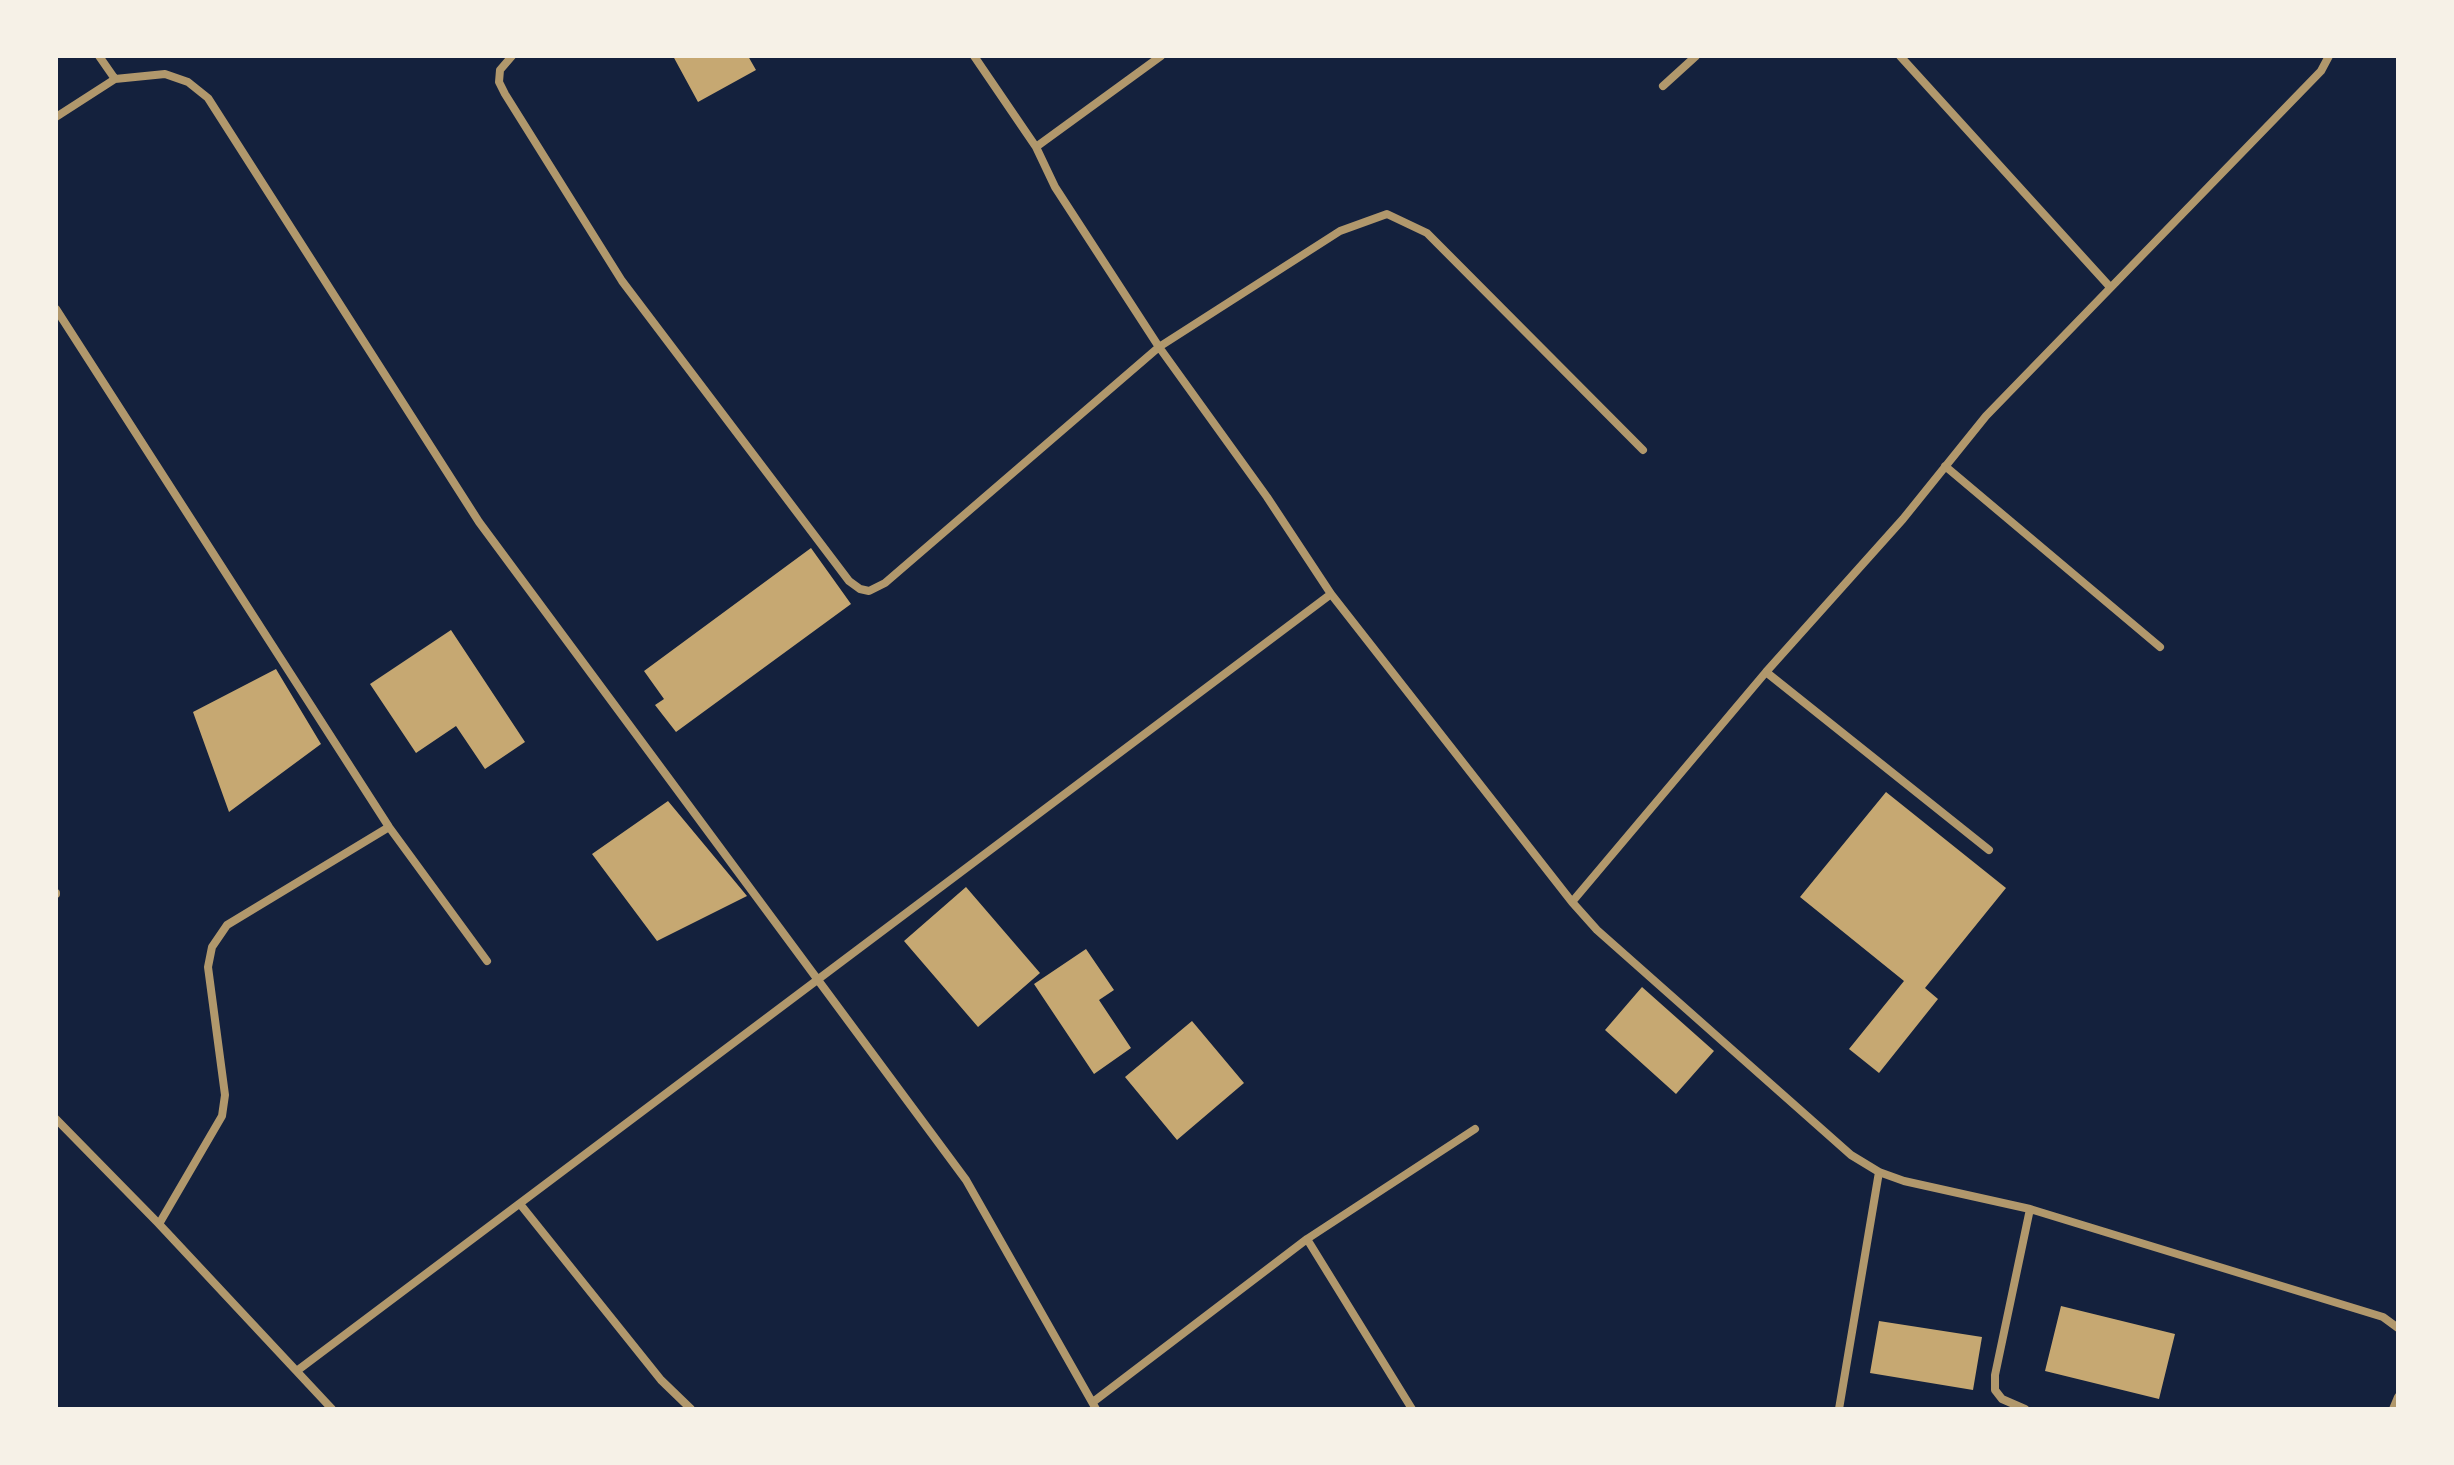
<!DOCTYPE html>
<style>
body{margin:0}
#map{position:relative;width:2454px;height:1465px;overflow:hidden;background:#14213d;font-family:Signika,sans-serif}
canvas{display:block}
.frame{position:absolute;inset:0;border:58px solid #f6f1e7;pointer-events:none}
</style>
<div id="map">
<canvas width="2454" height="1465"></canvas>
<div class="frame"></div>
</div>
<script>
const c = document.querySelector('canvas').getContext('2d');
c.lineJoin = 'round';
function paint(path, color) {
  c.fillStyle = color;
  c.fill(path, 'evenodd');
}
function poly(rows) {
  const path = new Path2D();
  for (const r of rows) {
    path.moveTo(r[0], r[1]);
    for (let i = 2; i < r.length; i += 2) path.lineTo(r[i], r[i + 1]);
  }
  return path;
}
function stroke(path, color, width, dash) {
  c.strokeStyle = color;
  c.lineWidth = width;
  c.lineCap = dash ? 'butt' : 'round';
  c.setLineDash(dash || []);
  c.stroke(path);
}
paint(poly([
 [673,56,748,56,756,70,698,102],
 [811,548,851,604,676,732,655,705,664,699,644,671],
 [451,630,525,742,485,769,456,726,416,753,370,684],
 [276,669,321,744,229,812,193,712],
 [1886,792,2006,888,1925,988,1938,999,1879,1073,1849,1049,1904,981,1800,897],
 [668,801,747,896,657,941,592,854],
 [966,887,1040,973,978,1027,904,941],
 [1086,949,1114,990,1099,1000,1131,1048,1094,1074,1034,984],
 [1642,987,1714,1051,1676,1094,1605,1030],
 [1192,1021,1244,1083,1177,1140,1125,1077],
 [2061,1306,2175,1334,2159,1399,2045,1371],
 [1879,1321,1982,1337,1973,1390,1870,1373]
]), '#c6a872');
stroke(poly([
 [99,56,115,79],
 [512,56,500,70,499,82,505,94,622,281,849,581,860,589,869,591,885,583,1159,347,1340,231,1387,214,1427,233,1643,450],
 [974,56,1036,147,1055,187,1159,347,1267,497,1331,594,1572,902,1597,930,1851,1155,1879,1172,1904,1181,2030,1209,2383,1317,2398,1328],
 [1900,56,2110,287],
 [1663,86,1696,56],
 [56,117,115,79,165,74,188,82,208,98,479,522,966,1180,1096,1409],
 [1036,147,1161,56],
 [56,309,389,827,487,961],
 [1945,466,2160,647],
 [1766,672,1989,850],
 [56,893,56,894],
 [1572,902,1766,672,1903,519,1986,416,2321,71,2329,56],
 [56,1119,159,1224,332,1409],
 [520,1204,661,1380,691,1409],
 [159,1224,222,1116,225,1095,208,967,212,947,227,925,389,827],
 [1307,1239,1412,1409],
 [298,1370,1331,594],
 [1093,1402,1307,1239,1475,1129],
 [1839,1409,1879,1172],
 [2025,1409,2002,1399,1995,1390,1995,1375,2030,1209],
 [2393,1409,2398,1397]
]), '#b1986c', 8);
</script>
